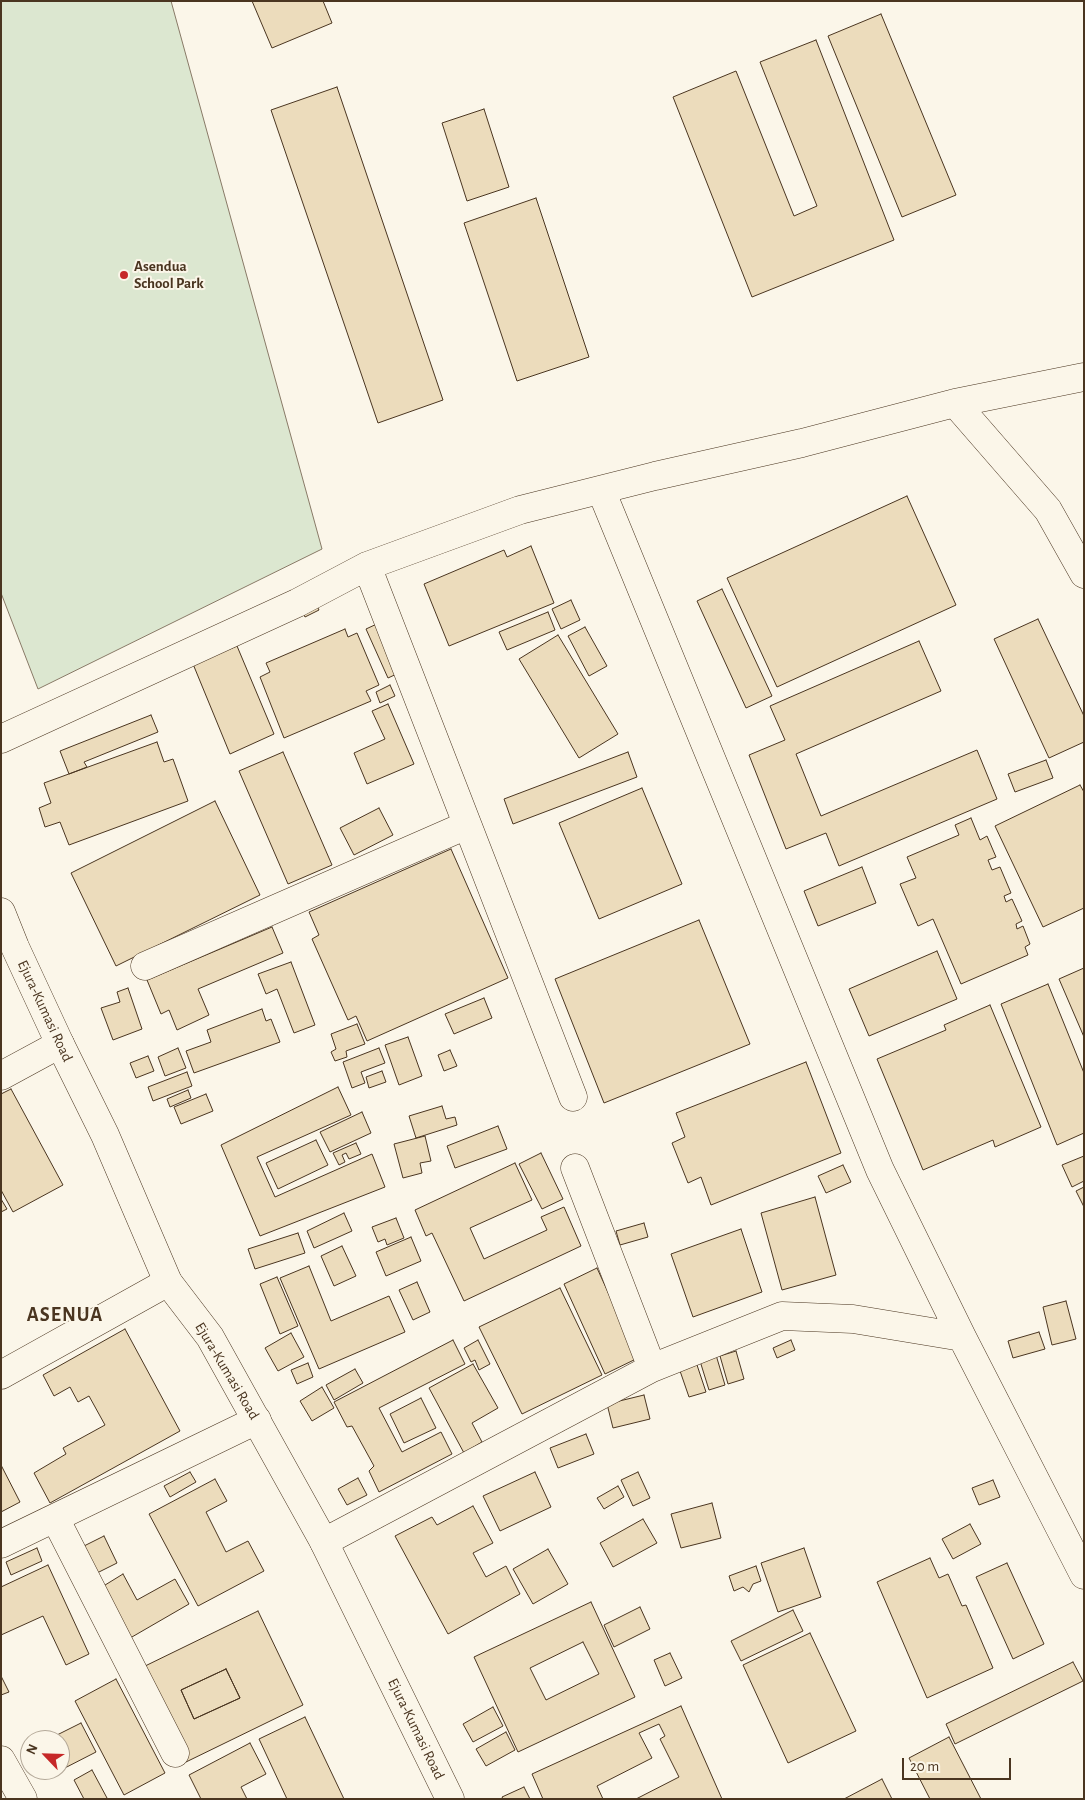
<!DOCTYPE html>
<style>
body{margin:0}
#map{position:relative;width:1085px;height:1800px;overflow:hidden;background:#fbf6e9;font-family:"Alegreya Sans",sans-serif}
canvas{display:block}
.frame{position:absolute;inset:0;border:2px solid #4a3520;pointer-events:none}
.north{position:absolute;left:20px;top:1730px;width:50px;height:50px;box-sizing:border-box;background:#fbf6e9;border:1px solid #b4a999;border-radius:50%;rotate:294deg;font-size:14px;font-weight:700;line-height:20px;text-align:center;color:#4a3520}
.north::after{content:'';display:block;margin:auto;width:18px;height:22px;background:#c62828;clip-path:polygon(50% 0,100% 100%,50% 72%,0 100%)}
.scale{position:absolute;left:902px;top:1758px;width:109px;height:22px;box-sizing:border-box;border:2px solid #4a3520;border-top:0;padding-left:6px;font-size:15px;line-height:18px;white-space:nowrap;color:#4a3520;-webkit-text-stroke:4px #fbf6e9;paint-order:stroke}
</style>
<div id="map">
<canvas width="1085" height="1800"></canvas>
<div class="frame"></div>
<div class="north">N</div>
<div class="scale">20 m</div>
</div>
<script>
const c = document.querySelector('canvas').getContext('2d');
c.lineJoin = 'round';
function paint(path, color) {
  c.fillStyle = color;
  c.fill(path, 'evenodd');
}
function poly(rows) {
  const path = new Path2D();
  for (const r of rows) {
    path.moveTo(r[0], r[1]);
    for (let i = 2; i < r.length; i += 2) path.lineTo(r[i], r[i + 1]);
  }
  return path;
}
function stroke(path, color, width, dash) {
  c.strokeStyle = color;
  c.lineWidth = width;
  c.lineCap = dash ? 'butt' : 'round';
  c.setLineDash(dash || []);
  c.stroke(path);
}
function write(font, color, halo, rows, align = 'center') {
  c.font = font + ' "Alegreya Sans",sans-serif';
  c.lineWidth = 4;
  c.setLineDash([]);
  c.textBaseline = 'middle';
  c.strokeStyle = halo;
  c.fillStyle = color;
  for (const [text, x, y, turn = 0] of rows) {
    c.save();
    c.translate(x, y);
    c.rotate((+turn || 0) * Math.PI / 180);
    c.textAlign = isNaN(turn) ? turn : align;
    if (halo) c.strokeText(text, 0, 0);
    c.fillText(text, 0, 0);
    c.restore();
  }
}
const green = poly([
 [1,1,171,1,322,549,38,689,1,593,1,1]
]);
paint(green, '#dce7d0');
stroke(green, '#887966', 1);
const building = poly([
 [252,1,323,1,332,23,272,48,252,1],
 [881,14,956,195,902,217,828,36,881,14],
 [816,40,894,240,752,297,673,97,736,71,794,216,817,206,760,62,816,40],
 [337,87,443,400,378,423,271,110,337,87],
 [484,109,509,187,467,201,442,123,484,109],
 [536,198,589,357,517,381,464,223,536,198],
 [907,496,956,605,777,687,727,578,907,496],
 [531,546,554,603,449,646,424,584,504,550,507,557,531,546],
 [722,589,772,696,746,708,697,601,722,589],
 [313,598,319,610,305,617,299,605,313,598],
 [571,600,580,620,561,629,552,609,571,600],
 [548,612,555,630,507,650,499,632,548,612],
 [1038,619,1084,716,1084,742,1049,758,994,639,1038,619],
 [379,623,401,672,388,678,366,629,379,623],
 [585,627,607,666,589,676,568,636,585,627],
 [345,629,348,637,357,633,379,685,366,691,371,701,284,738,260,677,270,672,266,663,345,629],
 [558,635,618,734,579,758,519,659,558,635],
 [919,641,941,691,796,754,821,816,977,750,997,799,839,866,826,833,786,849,749,755,785,740,770,706,919,641],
 [237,646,274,734,230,754,193,664,237,646],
 [390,685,395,696,380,703,376,692,390,685],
 [388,704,414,764,367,784,354,753,385,739,372,711,388,704],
 [151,715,158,732,84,762,87,767,69,774,60,751,151,715],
 [157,742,164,762,173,759,188,801,69,845,60,822,45,827,39,808,51,803,44,783,157,742],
 [283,752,332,865,288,884,239,771,283,752],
 [628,752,637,777,513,824,504,799,628,752],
 [1046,760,1053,778,1015,792,1008,774,1046,760],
 [1080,785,1084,792,1084,908,1043,927,995,826,1080,785],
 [642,788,682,884,599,919,559,823,642,788],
 [215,801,260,895,116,966,71,873,215,801],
 [379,808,393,835,354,855,340,828,379,808],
 [971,818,980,840,987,836,996,857,988,860,992,870,1000,867,1011,893,1004,896,1006,902,1012,899,1022,921,1016,924,1017,929,1023,926,1030,944,1025,947,1028,955,961,984,933,919,918,926,900,884,916,878,907,857,959,835,955,825,971,818],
 [451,849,508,978,367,1041,356,1016,348,1020,312,939,319,935,309,912,451,849],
 [862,867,876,903,818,926,804,891,862,867],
 [699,920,750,1044,604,1103,555,979,699,920],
 [272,927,283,953,198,989,209,1015,177,1030,169,1010,161,1014,147,980,272,927],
 [937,951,957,999,869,1036,849,989,937,951],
 [291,962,315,1025,294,1033,277,989,266,994,258,974,291,962],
 [1084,968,1084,1037,1059,979,1084,968],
 [1048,984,1084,1073,1084,1133,1057,1145,1001,1004,1048,984],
 [128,988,142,1029,113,1040,101,1008,120,1002,117,992,128,988],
 [484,998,492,1018,454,1034,445,1014,484,998],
 [990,1005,1041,1127,995,1147,993,1140,923,1170,877,1059,946,1030,944,1025,990,1005],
 [262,1009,266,1021,271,1019,280,1042,194,1073,186,1051,211,1042,207,1030,262,1009],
 [357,1024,365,1044,346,1051,347,1057,335,1061,331,1052,336,1049,331,1034,357,1024],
 [408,1037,422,1076,399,1085,385,1045,408,1037],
 [178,1048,186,1068,165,1076,158,1057,178,1048],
 [379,1048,385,1063,361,1072,365,1083,352,1088,343,1062,379,1048],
 [450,1050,457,1066,444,1071,438,1055,450,1050],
 [148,1056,154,1071,136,1078,130,1063,148,1056],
 [806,1062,841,1153,711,1205,701,1177,688,1183,672,1143,685,1137,676,1113,806,1062],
 [382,1071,386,1082,369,1088,366,1077,382,1071],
 [187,1072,192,1086,153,1101,148,1087,187,1072],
 [338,1087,351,1115,257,1157,275,1197,372,1154,385,1187,260,1236,221,1145,338,1087],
 [11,1089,63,1185,13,1212,1,1190,1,1094,11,1089],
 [188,1090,191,1098,170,1107,167,1099,188,1090],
 [206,1094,213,1111,181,1124,174,1107,206,1094],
 [442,1106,446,1119,455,1117,457,1125,416,1138,409,1116,442,1106],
 [362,1112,371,1133,330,1152,320,1132,362,1112],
 [498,1126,507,1149,455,1168,447,1146,498,1126],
 [425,1136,431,1161,420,1163,422,1173,403,1178,394,1144,425,1136],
 [316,1140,328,1165,278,1189,266,1163,316,1140],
 [356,1143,361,1154,349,1159,346,1153,342,1155,345,1162,339,1165,333,1153,356,1143],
 [541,1153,563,1199,542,1209,519,1164,541,1153],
 [1084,1156,1084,1181,1072,1187,1062,1165,1084,1156],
 [515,1163,532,1200,470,1228,484,1259,547,1230,541,1217,564,1207,581,1246,464,1301,432,1233,426,1236,415,1210,515,1163],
 [843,1165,851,1182,826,1193,818,1176,843,1165],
 [1084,1187,1084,1207,1076,1191,1084,1187],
 [815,1197,836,1275,782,1290,761,1213,815,1197],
 [1,1199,7,1209,1,1212,1,1199],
 [344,1213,352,1231,314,1248,307,1231,344,1213],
 [396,1218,404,1238,387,1245,385,1239,378,1242,372,1227,396,1218],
 [644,1223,648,1237,620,1245,616,1231,644,1223],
 [741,1229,762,1292,693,1317,671,1254,741,1229],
 [298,1233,305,1253,255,1269,248,1249,298,1233],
 [411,1237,421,1261,386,1276,376,1252,411,1237],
 [342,1246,356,1276,334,1286,321,1256,342,1246],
 [309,1266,331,1321,389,1296,405,1332,319,1369,280,1278,309,1266],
 [597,1268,638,1358,605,1374,564,1284,597,1268],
 [277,1277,298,1326,280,1334,260,1284,277,1277],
 [417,1282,430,1312,413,1320,399,1290,417,1282],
 [560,1288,602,1375,522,1414,479,1327,560,1288],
 [1066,1301,1076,1339,1052,1345,1043,1307,1066,1301],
 [125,1329,180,1431,50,1503,34,1473,66,1454,63,1448,105,1425,89,1396,78,1402,70,1387,54,1396,43,1375,125,1329],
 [1039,1332,1045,1349,1013,1358,1008,1341,1039,1332],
 [291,1333,304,1357,278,1371,265,1348,291,1333],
 [453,1340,465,1364,379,1408,402,1452,441,1432,452,1454,379,1492,369,1471,374,1466,352,1426,347,1427,334,1402,453,1340],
 [478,1340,490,1364,479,1370,475,1360,471,1362,464,1348,478,1340],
 [791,1340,795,1350,777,1358,773,1348,791,1340],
 [736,1351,744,1379,728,1384,720,1356,736,1351],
 [716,1355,725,1385,709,1390,700,1361,716,1355],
 [696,1362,706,1392,689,1397,679,1368,696,1362],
 [308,1363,313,1377,297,1384,291,1370,308,1363],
 [473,1364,498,1408,472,1423,482,1442,464,1453,429,1388,473,1364],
 [355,1369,363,1383,334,1400,326,1385,355,1369],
 [322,1387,334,1408,312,1421,300,1401,322,1387],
 [644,1395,650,1419,613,1428,607,1404,644,1395],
 [421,1398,436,1428,404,1443,390,1414,421,1398],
 [586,1434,594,1454,558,1468,550,1448,586,1434],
 [1,1465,20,1502,1,1512,1,1465],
 [190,1472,196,1482,170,1497,164,1486,190,1472],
 [535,1472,551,1507,500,1531,483,1496,535,1472],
 [638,1472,650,1498,633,1506,621,1480,638,1472],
 [358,1478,367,1495,347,1505,338,1489,358,1478],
 [215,1479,227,1501,206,1512,226,1552,248,1541,264,1571,198,1606,149,1514,215,1479],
 [993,1480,1000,1497,979,1505,972,1488,993,1480],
 [618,1486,624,1497,604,1509,597,1498,618,1486],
 [712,1503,721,1538,681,1548,671,1514,712,1503],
 [473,1506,493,1543,473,1553,486,1577,506,1566,520,1594,448,1634,395,1536,432,1517,437,1525,473,1506],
 [643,1519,657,1543,613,1567,600,1543,643,1519],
 [970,1524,981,1544,953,1559,942,1539,970,1524],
 [104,1536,117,1563,91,1576,78,1549,104,1536],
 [37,1548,42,1561,11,1575,6,1562,37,1548],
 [804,1548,821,1597,778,1612,761,1563,804,1548],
 [548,1549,568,1584,533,1604,513,1569,548,1549],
 [930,1558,939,1578,948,1574,962,1606,966,1605,993,1668,927,1698,877,1582,930,1558],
 [1007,1563,1044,1644,1013,1659,976,1577,1007,1563],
 [48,1565,89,1654,66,1665,43,1616,1,1635,1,1587,48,1565],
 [756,1566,761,1581,753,1584,749,1592,743,1587,734,1591,729,1576,756,1566],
 [123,1574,137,1600,175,1579,189,1604,125,1641,97,1590,123,1574],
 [591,1602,635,1697,518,1752,474,1657,591,1602],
 [583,1642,599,1674,546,1700,530,1668,583,1642],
 [640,1607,650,1629,614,1647,604,1625,640,1607],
 [793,1610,803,1631,741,1661,731,1641,793,1610],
 [258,1611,303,1705,186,1762,141,1668,258,1611],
 [226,1669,240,1698,194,1719,181,1690,226,1669],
 [810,1633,856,1731,788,1763,743,1665,810,1633],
 [670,1653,682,1678,665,1686,654,1660,670,1653],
 [1073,1662,1083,1681,955,1744,946,1724,1073,1662],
 [226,1669,240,1698,194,1719,181,1690,226,1669],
 [1,1676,9,1692,1,1695,1,1676],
 [116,1679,165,1773,124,1795,75,1701,116,1679],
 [681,1706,722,1799,636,1799,679,1777,660,1739,665,1736,659,1724,639,1733,652,1758,597,1786,603,1799,543,1799,532,1774,681,1706],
 [493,1707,503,1726,473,1742,463,1724,493,1707],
 [305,1717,344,1799,287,1799,259,1739,305,1717],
 [81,1723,96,1752,57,1772,56,1770,60,1770,60,1740,47,1740,81,1723],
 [506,1732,515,1750,486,1766,476,1749,506,1732],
 [949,1737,981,1799,930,1799,909,1758,949,1737],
 [250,1743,266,1774,241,1787,247,1799,201,1799,189,1775,250,1743],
 [92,1770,107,1798,105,1799,84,1799,74,1780,92,1770],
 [882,1779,892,1799,844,1799,882,1779],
 [524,1787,530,1799,503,1799,502,1797,524,1787]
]);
paint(building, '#ecdcbc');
stroke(building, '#4a3520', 1);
const minor = poly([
 [955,403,1048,510,1084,574],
 [601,490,880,1170,962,1337,1084,1575],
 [367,566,573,1097],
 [1,739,297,603,367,566,520,510,655,476,802,443,955,403,1084,377],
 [145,966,467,825],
 [1,1076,60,1044],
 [575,1168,652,1368],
 [1,1375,168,1282],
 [55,1518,175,1753],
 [324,1542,652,1368,782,1316,853,1319,962,1337],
 [1,1544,257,1420],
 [1,1760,23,1799]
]);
const primary = poly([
 [1,912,15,947,60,1044,105,1135,168,1282,210,1337,324,1542,450,1799]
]);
stroke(minor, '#4a3520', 29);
stroke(primary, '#4a3520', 29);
stroke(minor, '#fbf6e9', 28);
stroke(primary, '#fbf6e9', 28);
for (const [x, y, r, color] of [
 [124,275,5,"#c62828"]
]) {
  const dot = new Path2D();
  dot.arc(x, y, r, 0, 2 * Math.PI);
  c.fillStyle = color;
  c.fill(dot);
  stroke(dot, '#fbf6e9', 2);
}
write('bold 15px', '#4a3520', '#fbf6e9', [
 ["Asendua",134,266],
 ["School Park",134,283]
], 'left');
write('15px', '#4a3520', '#fbf6e9', [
 ["Ejura-Kumasi Road",45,1011,65],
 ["Ejura-Kumasi Road",227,1371,59],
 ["Ejura-Kumasi Road",416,1729,64]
]);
c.letterSpacing = '1px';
write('bold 20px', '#4a3520', '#fbf6e9', [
 ["ASENUA",65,1315]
]);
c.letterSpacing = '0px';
</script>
